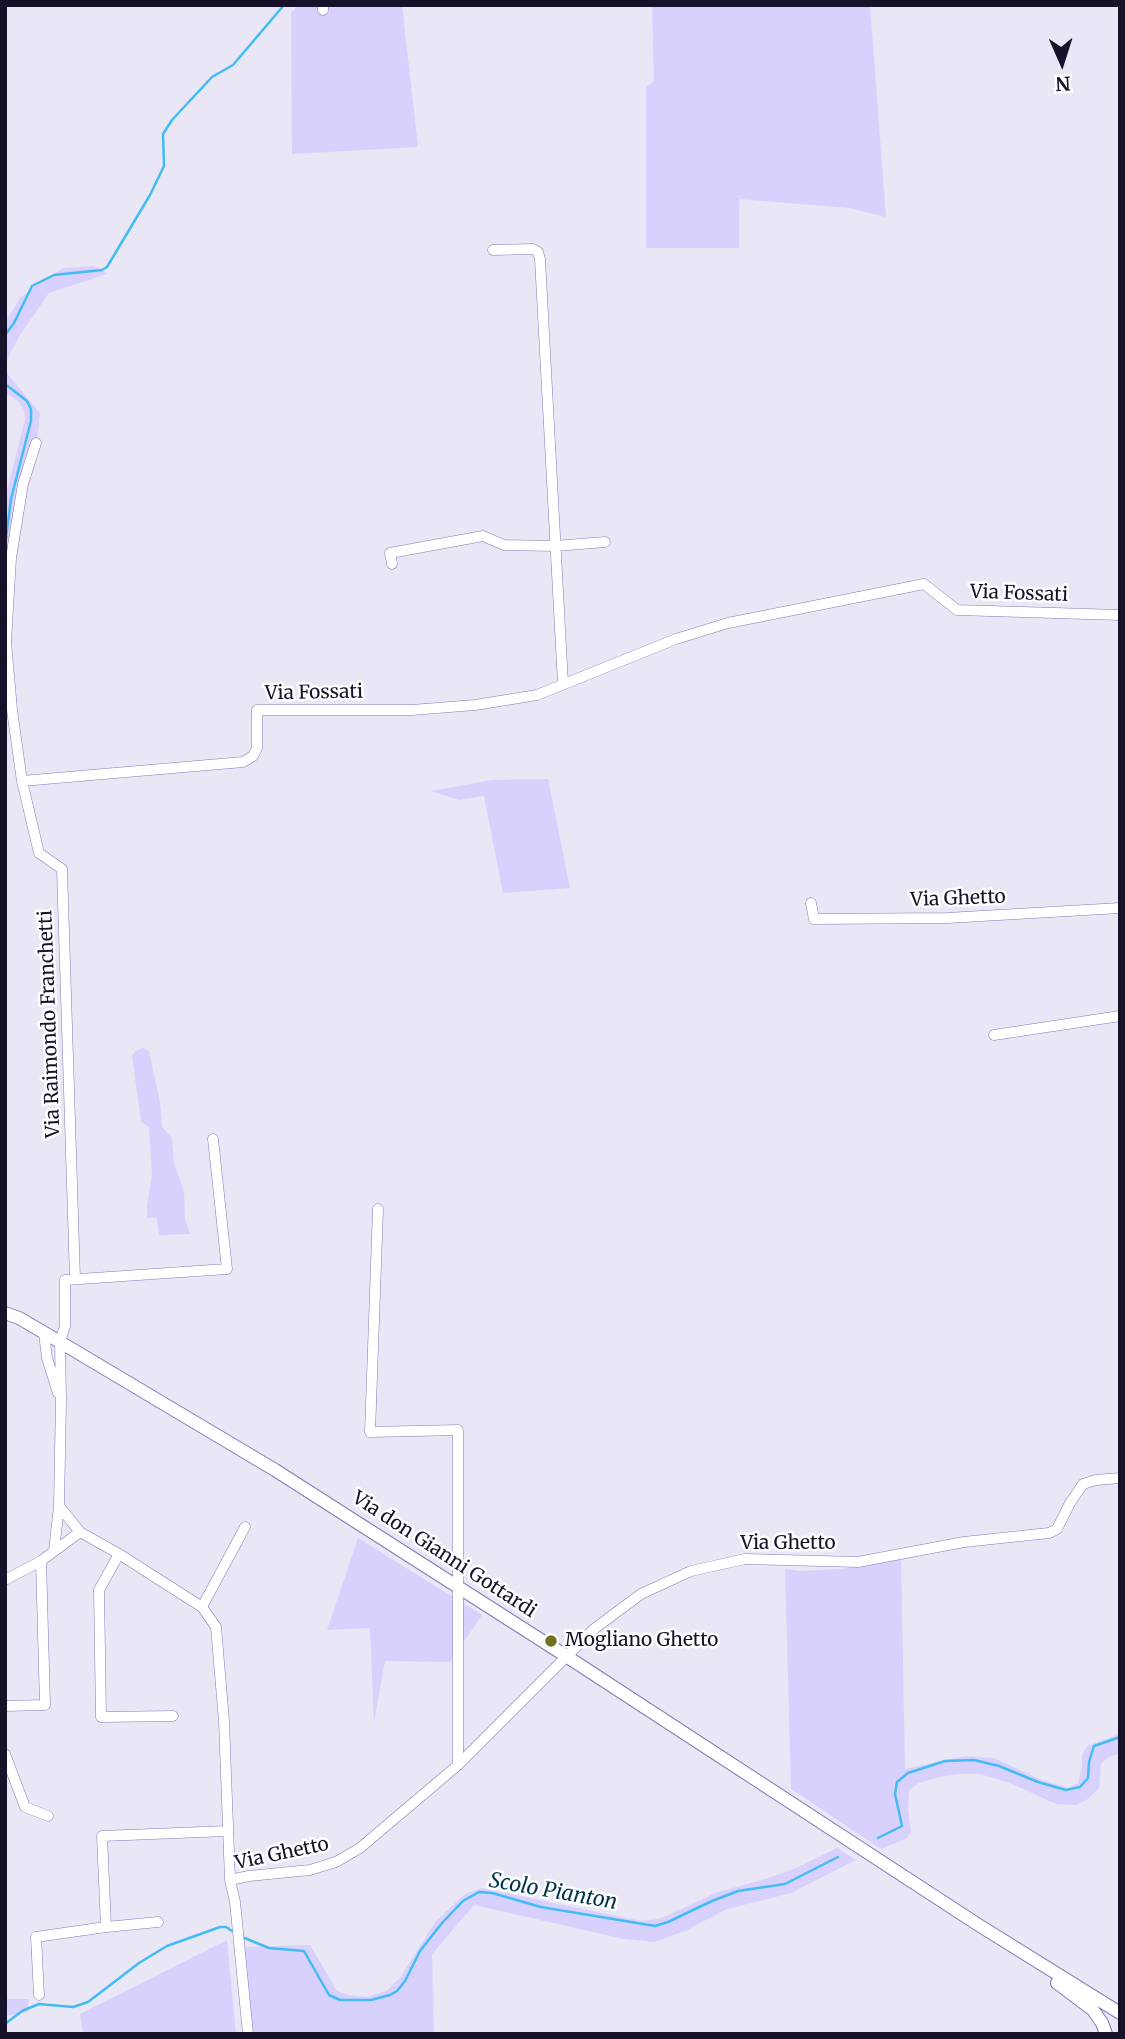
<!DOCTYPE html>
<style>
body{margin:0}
#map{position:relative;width:1125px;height:2039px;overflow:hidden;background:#e9e6f5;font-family:Merriweather,serif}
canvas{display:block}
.frame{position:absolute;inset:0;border:7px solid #18112a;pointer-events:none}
.north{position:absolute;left:1027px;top:28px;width:70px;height:70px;-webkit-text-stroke:5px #fff;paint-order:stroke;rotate:177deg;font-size:19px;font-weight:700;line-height:28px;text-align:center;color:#18112a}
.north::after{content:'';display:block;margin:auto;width:24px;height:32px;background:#18112a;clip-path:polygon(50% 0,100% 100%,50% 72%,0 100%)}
</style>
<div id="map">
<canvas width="1125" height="2039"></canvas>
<div class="frame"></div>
<div class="north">N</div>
</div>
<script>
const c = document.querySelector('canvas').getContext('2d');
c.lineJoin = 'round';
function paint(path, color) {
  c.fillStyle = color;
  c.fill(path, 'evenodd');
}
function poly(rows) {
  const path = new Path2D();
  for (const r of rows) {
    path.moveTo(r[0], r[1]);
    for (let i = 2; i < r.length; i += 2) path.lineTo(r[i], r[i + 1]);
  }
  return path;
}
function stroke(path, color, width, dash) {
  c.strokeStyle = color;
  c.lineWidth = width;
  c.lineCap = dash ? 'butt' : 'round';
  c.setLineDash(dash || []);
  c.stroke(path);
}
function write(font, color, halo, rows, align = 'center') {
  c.font = font + ' Merriweather,serif';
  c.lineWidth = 5;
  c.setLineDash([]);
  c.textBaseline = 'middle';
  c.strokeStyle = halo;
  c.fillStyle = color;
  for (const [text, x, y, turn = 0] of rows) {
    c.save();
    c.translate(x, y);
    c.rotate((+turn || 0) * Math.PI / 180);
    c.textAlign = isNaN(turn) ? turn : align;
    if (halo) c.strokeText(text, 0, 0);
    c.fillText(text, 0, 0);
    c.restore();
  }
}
paint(poly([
 [298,5,402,5,418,147,292,154,291,13],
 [652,5,870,5,886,217,849,208,739,199,739,248,646,248,646,87,654,81],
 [92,266,101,269,107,274,49,293,18,338,5,364,5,323,20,298,38,284,63,268],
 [5,371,40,413,36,454,18,508,5,675,5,498,25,419,24,410,18,401,5,393],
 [548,779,570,888,503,893,484,796,459,800,431,791,492,780],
 [143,1048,149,1051,160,1102,162,1127,172,1138,174,1162,184,1192,185,1219,190,1234,159,1235,157,1218,147,1218,147,1205,152,1175,149,1127,141,1122,132,1055,136,1051],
 [358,1538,482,1615,450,1662,385,1661,374,1723,370,1628,327,1630],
 [901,1554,905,1769,965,1756,994,1758,1039,1779,1068,1788,1078,1783,1082,1767,1082,1755,1087,1746,1120,1734,1120,1753,1107,1758,1101,1764,1099,1788,1088,1799,1076,1805,1056,1804,1010,1783,980,1774,960,1774,939,1777,919,1783,909,1790,908,1809,911,1832,907,1838,881,1849,791,1789,785,1569,801,1571,840,1569,864,1565],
 [837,1848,856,1860,791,1893,727,1909,685,1931,655,1942,624,1939,474,1905,432,1954,434,2034,249,2034,240,1947,310,1945,337,1991,349,1995,367,1997,386,1991,400,1978,435,1922,465,1894,482,1888,641,1921,659,1919,718,1892,762,1880,796,1868],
 [227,1940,236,2034,83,2034,80,2014],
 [5,1999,29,1999,27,2012,5,2016]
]), '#d9d1fd');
stroke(poly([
 [5,335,14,323,32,286,54,275,102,270,107,267,150,195,164,166,163,134,172,120,212,77,233,65,284,5],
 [5,384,27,401,31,409,31,421,11,499,5,546],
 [878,1838,902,1826,895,1794,897,1782,908,1773,945,1761,974,1760,999,1766,1038,1782,1066,1790,1080,1787,1088,1778,1089,1762,1094,1746,1120,1737],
 [242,1937,269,1948,304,1951,329,1995,340,2000,371,2000,390,1995,397,1991,405,1981,420,1951,442,1923,463,1901,479,1892,492,1893,541,1907,655,1926,668,1922,712,1901,738,1891,785,1884,838,1857],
 [5,2024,22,2011,39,2004,73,2007,88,2002,139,1963,167,1946,220,1927,226,1927,232,1931]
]), '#43bcf6', 2.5);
const minor = poly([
 [323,5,323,10],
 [493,250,533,249,538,252,540,259,563,684],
 [36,443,23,484,11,558,6,642,12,710,22,781,39,853,62,869,75,1279],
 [392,564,390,553,483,536,504,545,555,546,605,542],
 [22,781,243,762,253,756,257,748,257,710,412,710,475,705,537,695,676,639,728,623,924,584,957,610,1120,615],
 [811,903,814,919,947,918,1120,908],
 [994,1035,1120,1016],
 [213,1139,227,1269,65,1280,65,1326,60,1342,61,1400,59,1506,80,1532,119,1554,202,1607,245,1527],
 [378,1209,370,1432,458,1430,458,1765],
 [44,1333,47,1358,58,1393],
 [54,1551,59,1506],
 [119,1554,99,1590,101,1717,173,1716],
 [5,1580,41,1561,80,1532],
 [202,1607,216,1627,224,1721,230,1880],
 [5,1706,45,1705,41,1561],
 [5,1754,25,1807,48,1816],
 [106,1927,158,1922],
 [39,1995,36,1937,106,1927,102,1836,228,1831],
 [248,2034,235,1902,230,1880,249,1876,310,1870,336,1862,360,1848,458,1765,594,1629,641,1594,691,1571,745,1559,858,1562,964,1542,1049,1533,1057,1529,1070,1503,1083,1484,1096,1480,1120,1478]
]);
const major = poly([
 [5,1313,19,1318,60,1342,275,1470,566,1656,977,1924,1120,2013],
 [1057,1983,1093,2010,1102,2023,1106,2034]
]);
stroke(minor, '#8778b9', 11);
stroke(major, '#8778b9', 14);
stroke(minor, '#fff', 10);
stroke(major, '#fff', 12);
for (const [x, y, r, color] of [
 [551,1641,7,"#6f751e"]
]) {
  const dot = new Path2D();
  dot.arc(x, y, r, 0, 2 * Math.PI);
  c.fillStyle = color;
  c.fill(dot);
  stroke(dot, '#fff', 2.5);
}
write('19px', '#18112a', '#fff', [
 ["Via Fossati",1019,594,2],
 ["Via Fossati",314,693,-1],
 ["Via Ghetto",958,899,-2],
 ["Via Raimondo Franchetti",50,1024,-92],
 ["Via Ghetto",788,1544],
 ["Via don Gianni Gottardi",444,1555,33],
 ["Via Ghetto",282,1854,-12]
]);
write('19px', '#18112a', '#fff', [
 ["Mogliano Ghetto",565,1641]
], 'left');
write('italic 21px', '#00344b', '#fff', [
 ["Scolo Pianton",553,1892,10]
]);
</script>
